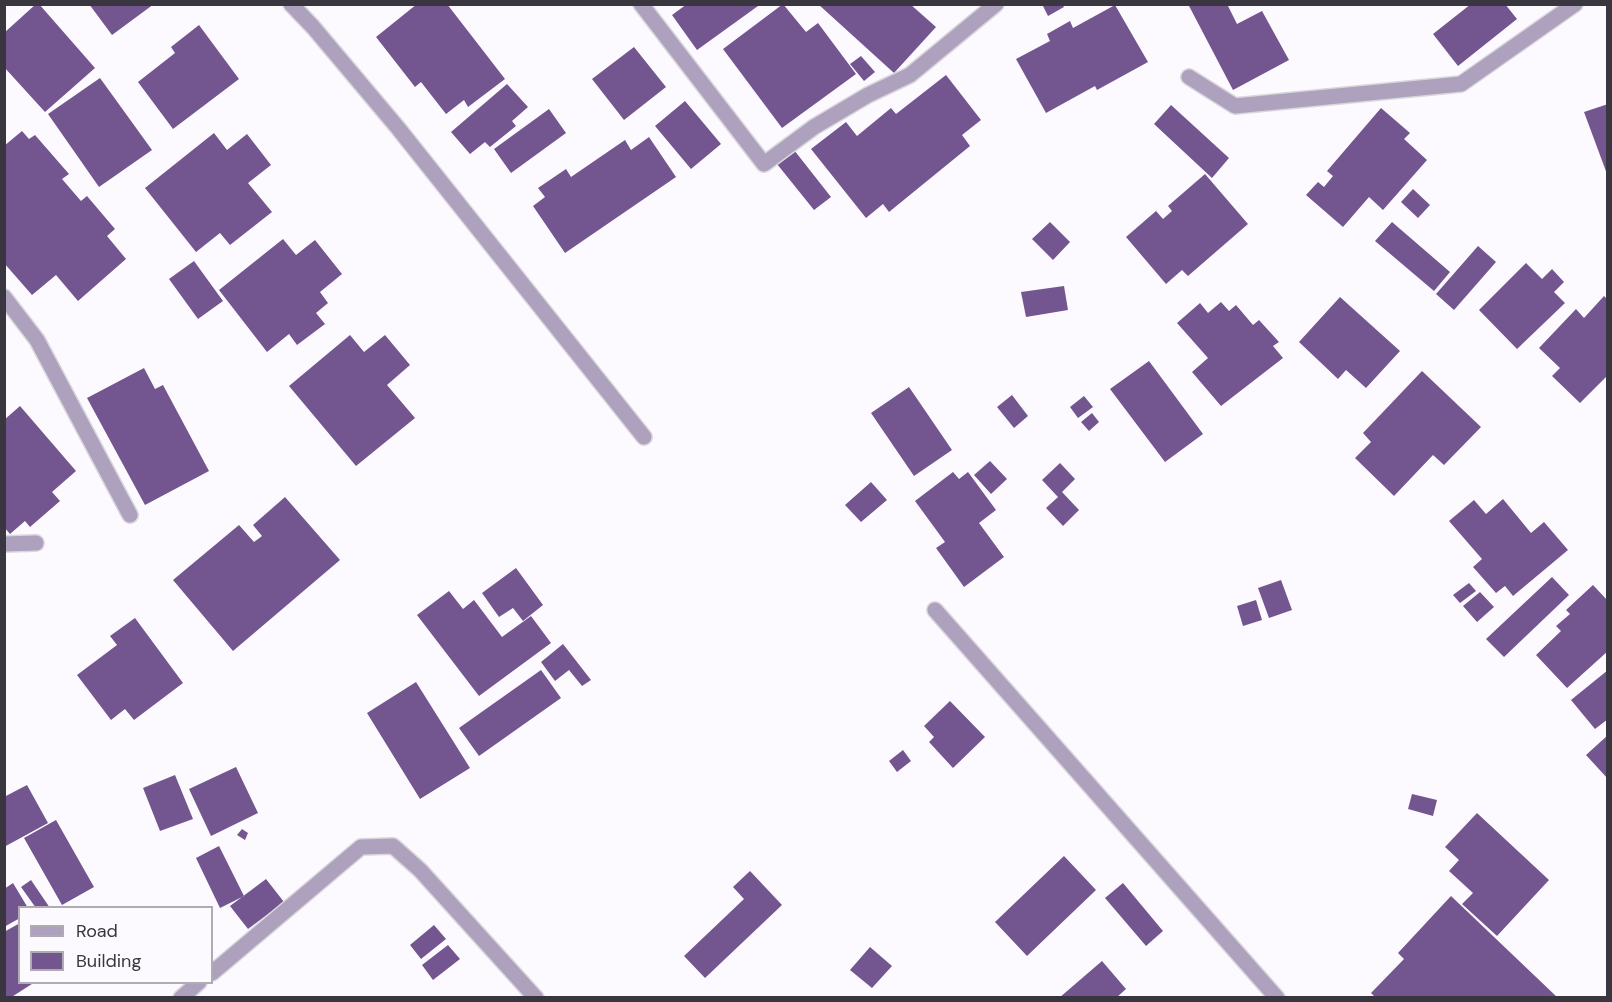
<!DOCTYPE html>
<style>
body{margin:0}
#map{position:relative;width:1612px;height:1002px;overflow:hidden;background:#fcfaff;font-family:"DM Sans",sans-serif}
canvas{display:block}
.frame{position:absolute;inset:0;border:6px solid #3a363f;pointer-events:none}
.legend{position:absolute;left:18px;top:906px;width:195px;height:78px;box-sizing:border-box;background:#fcfaff;border:2px solid #aeacb2;margin:0;padding:8px 10px;list-style:none;font-size:18px;color:#3a363f}
.legend li{display:flex;align-items:center;gap:12px;height:30px}
.legend b{width:30px;border:2px solid #aeacb2}
</style>
<div id="map">
<canvas width="1612" height="1002"></canvas>
<div class="frame"></div>
<ul class="legend">
<li><b style="height:8px;background:#aea1bd"></b>Road</li>
<li><b style="height:16px;background:#73568f"></b>Building</li>
</ul>
</div>
<script>
const c = document.querySelector('canvas').getContext('2d');
c.lineJoin = 'round';
function paint(path, color) {
  c.fillStyle = color;
  c.fill(path, 'evenodd');
}
function poly(rows) {
  const path = new Path2D();
  for (const r of rows) {
    path.moveTo(r[0], r[1]);
    for (let i = 2; i < r.length; i += 2) path.lineTo(r[i], r[i + 1]);
  }
  return path;
}
function stroke(path, color, width, dash) {
  c.strokeStyle = color;
  c.lineWidth = width;
  c.lineCap = dash ? 'butt' : 'round';
  c.setLineDash(dash || []);
  c.stroke(path);
}
paint(poly([
 [36,4,39,4,95,68,45,112,4,67,4,33],
 [89,4,154,4,112,35],
 [417,4,447,4,505,79,468,107,464,100,446,114,421,82,415,87,376,37],
 [687,4,756,4,758,6,697,50,672,15],
 [783,4,806,32,818,23,856,74,782,128,723,49],
 [818,4,910,4,936,27,894,73],
 [1042,4,1062,4,1064,7,1048,16],
 [1188,4,1227,4,1237,24,1262,11,1289,60,1233,90],
 [1471,4,1505,4,1517,19,1458,66,1433,34],
 [1115,5,1148,62,1097,90,1095,86,1046,113,1016,59,1050,41,1047,34,1070,21,1073,28],
 [199,25,239,79,173,129,138,82,175,53,171,47],
 [634,47,666,87,624,120,592,79],
 [861,56,875,72,864,81,850,64],
 [946,75,981,120,962,135,970,146,889,212,883,204,866,218,811,149,846,122,857,136,891,108,896,114],
 [100,78,152,150,99,187,48,114],
 [507,84,528,107,512,121,516,126,490,147,485,142,470,154,451,132],
 [685,101,721,144,691,169,655,126],
 [1608,104,1608,174,1607,174,1584,112],
 [1171,105,1229,158,1212,178,1154,124],
 [1381,108,1410,133,1404,139,1427,160,1383,210,1369,197,1343,227,1306,195,1318,182,1324,187,1333,176,1327,171],
 [549,109,566,133,511,173,494,149],
 [22,131,29,139,35,135,69,174,62,179,81,201,87,196,115,229,107,236,126,259,78,301,56,275,32,295,4,263,4,146],
 [214,133,227,150,247,134,271,165,248,183,272,212,230,245,220,233,196,252,145,188],
 [649,137,676,177,565,253,533,206,545,197,538,188,566,169,571,177,625,140,631,150],
 [794,150,831,197,814,210,777,164],
 [1205,174,1248,224,1188,276,1182,270,1166,284,1126,237,1156,211,1163,219,1172,211,1168,206],
 [1413,189,1430,205,1418,218,1401,202],
 [1050,222,1070,242,1053,260,1032,239],
 [1392,222,1450,272,1434,291,1375,241],
 [283,239,296,255,315,240,342,274,320,292,328,303,316,313,325,324,297,345,289,334,267,352,219,290],
 [1478,246,1496,262,1454,310,1436,294],
 [194,261,223,301,198,319,169,279],
 [1526,263,1542,279,1552,269,1564,282,1554,292,1565,303,1517,349,1479,310],
 [1064,286,1068,310,1026,317,1021,292],
 [1604,296,1608,300,1608,375,1580,403,1552,376,1560,368,1539,348,1576,309,1584,318],
 [1340,297,1400,351,1366,388,1346,370,1338,379,1299,342],
 [1221,302,1229,311,1236,305,1253,325,1259,320,1279,342,1273,346,1283,358,1221,406,1192,372,1208,358,1177,323,1200,303,1208,313],
 [350,335,364,352,385,335,410,365,387,385,415,418,356,466,289,386],
 [1149,361,1203,434,1165,462,1110,389],
 [144,368,155,389,163,385,209,471,145,505,87,398],
 [1422,371,1481,427,1444,465,1433,455,1394,496,1355,458,1371,442,1363,433],
 [909,387,952,450,914,476,871,413],
 [1012,395,1028,416,1014,428,997,407],
 [1084,396,1093,407,1078,418,1070,407],
 [20,406,76,471,52,492,60,501,30,527,25,521,10,534,4,527,4,420],
 [1092,413,1099,422,1089,431,1081,422],
 [990,461,1007,479,991,494,974,475],
 [1060,463,1075,479,1062,492,1079,510,1063,526,1046,508,1058,497,1042,480],
 [953,472,959,479,968,472,996,510,979,523,1004,557,964,587,936,548,945,542,915,501],
 [871,482,887,500,861,522,845,505],
 [285,497,340,560,233,651,173,580,239,525,254,542,262,536,253,525],
 [1503,499,1531,533,1544,522,1568,550,1513,596,1505,586,1496,593,1473,567,1482,559,1449,521,1474,500,1486,514],
 [516,568,543,605,523,621,513,608,499,617,482,593],
 [1552,577,1569,595,1504,657,1486,639],
 [1281,580,1292,610,1269,618,1258,588],
 [1469,583,1476,591,1460,603,1453,595],
 [1593,585,1608,601,1608,651,1567,688,1536,655,1561,631,1556,626,1570,614,1566,610],
 [449,591,463,609,474,600,502,637,531,616,551,643,479,696,417,615],
 [1480,592,1494,607,1477,622,1463,606],
 [1256,600,1262,620,1243,626,1237,606],
 [135,618,183,683,134,720,125,709,111,720,77,675,117,645,110,636],
 [563,644,591,680,582,686,569,670,555,681,541,662],
 [541,670,561,698,479,756,459,728],
 [1608,670,1608,719,1595,729,1571,700],
 [416,682,470,768,420,799,367,713],
 [950,701,985,737,953,768,929,742,934,737,924,726],
 [1608,735,1608,779,1586,755],
 [903,750,911,761,897,772,889,761],
 [236,767,258,813,211,836,189,789],
 [175,775,193,819,160,831,143,788],
 [27,785,48,823,4,847,4,797],
 [1412,794,1437,800,1433,816,1408,809],
 [1477,813,1549,880,1497,936,1462,904,1473,893,1449,871,1459,860,1445,847],
 [56,820,94,887,62,905,24,838],
 [242,829,248,833,245,840,237,835],
 [219,846,244,896,220,908,196,858],
 [1064,856,1096,890,1027,956,995,922],
 [750,871,782,905,705,978,684,956,744,899,733,887],
 [266,879,284,902,248,929,230,906],
 [31,880,50,908,36,908,21,887],
 [13,883,28,908,20,908,20,918,4,927,4,889],
 [1123,883,1163,931,1146,946,1105,898],
 [1451,896,1558,998,1376,998,1371,993,1404,959,1398,953],
 [20,923,20,982,35,982,10,998,4,998,4,932],
 [434,925,446,939,421,959,410,945],
 [448,945,460,959,433,980,422,965],
 [870,947,892,966,872,988,850,970],
 [1102,961,1126,989,1116,998,1059,998]
]), '#73568f');
const street = poly([
 [291,4,313,27,398,128,644,437],
 [641,4,764,164,814,127,868,95,910,75,996,4],
 [1189,77,1235,106,1461,84,1575,4],
 [4,297,37,340,130,515],
 [4,544,36,543],
 [935,610,1277,998],
 [212,973,361,847,393,846,420,870,536,998],
 [181,998,199,982]
]);
stroke(street, '#d9d7dc', 18);
stroke(street, '#aea1bd', 15);
</script>
